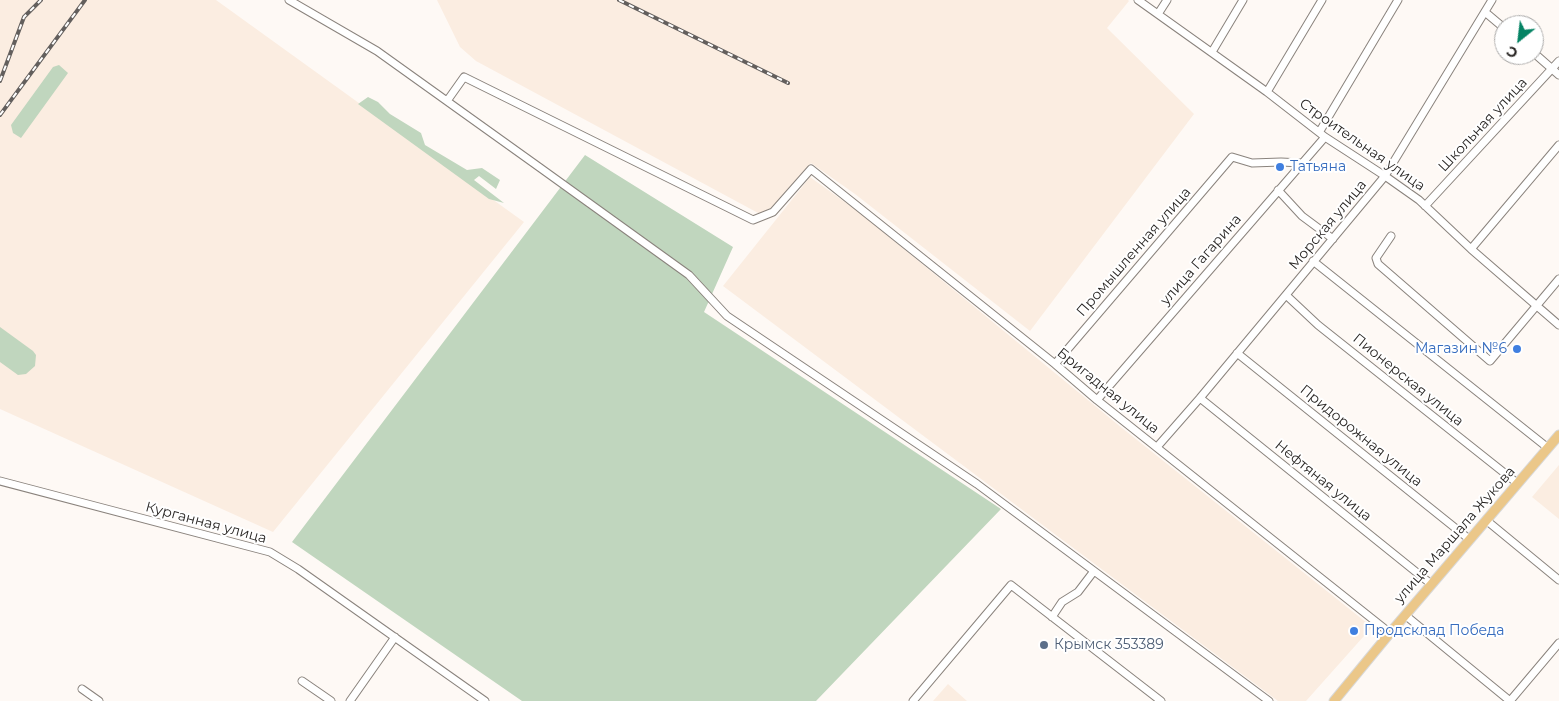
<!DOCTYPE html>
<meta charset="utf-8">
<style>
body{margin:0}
#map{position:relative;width:1559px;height:701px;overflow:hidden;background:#fef9f5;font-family:Montserrat,sans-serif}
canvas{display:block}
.north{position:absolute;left:1494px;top:15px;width:50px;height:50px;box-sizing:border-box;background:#fff;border:1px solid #a9a8a7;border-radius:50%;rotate:209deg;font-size:14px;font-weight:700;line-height:20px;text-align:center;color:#292624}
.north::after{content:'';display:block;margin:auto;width:18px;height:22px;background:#048364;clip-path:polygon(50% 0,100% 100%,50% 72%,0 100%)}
</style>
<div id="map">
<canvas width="1559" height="701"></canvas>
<div class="north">С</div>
</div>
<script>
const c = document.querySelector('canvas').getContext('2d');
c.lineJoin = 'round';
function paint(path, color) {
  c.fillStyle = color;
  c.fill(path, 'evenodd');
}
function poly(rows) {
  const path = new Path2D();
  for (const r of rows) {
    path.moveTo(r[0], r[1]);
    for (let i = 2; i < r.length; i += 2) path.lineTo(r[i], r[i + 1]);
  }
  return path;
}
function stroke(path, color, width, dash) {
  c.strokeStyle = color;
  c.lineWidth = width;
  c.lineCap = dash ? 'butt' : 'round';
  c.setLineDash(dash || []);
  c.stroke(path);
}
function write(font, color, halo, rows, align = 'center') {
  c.font = font + ' Montserrat,sans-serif';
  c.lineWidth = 4;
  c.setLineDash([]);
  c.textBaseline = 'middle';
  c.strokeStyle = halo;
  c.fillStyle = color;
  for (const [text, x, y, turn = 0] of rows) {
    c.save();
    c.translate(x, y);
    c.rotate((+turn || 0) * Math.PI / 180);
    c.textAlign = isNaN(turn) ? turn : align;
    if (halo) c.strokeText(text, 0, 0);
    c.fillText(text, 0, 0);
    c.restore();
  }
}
paint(poly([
 [0,0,216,0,524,222,273,532,0,409],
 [437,0,1128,0,1129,1,1107,28,1194,114,1030,331,855,194,811,163,779,204,760,214,476,61,460,47],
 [810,177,860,213,1122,428,1372,627,1306,701,1278,701,723,286],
 [1559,465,1559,519,1532,497],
 [948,684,967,701,933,701]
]), '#fbede1');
paint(poly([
 [59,65,68,73,21,138,13,133,11,125,53,67],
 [368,97,378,102,390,114,421,133,425,145,467,170,482,168,500,180,496,189,479,176,474,180,504,203,489,199,358,104],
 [585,155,733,247,704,312,1001,509,816,701,522,701,292,542],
 [0,327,33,351,36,355,35,366,26,374,18,375,0,362]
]), '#c0d6be');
const minor = poly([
 [289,0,377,51,539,167,689,275,727,316,977,484,1269,701],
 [1138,0,1267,92,1325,137,1385,176,1419,200,1471,249,1559,325],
 [1485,12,1504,28],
 [1158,14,1167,0],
 [1212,52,1243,0],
 [1534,53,1559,75],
 [1267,92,1322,0],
 [447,101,464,77,753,220,773,212,811,169,1055,364,1097,400,1390,633],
 [1320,131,1398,0],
 [1278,190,1302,216,1333,239],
 [1425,206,1559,61],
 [1391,236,1376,258,1378,264,1490,361,1559,279],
 [1471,249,1559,145],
 [1313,261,1548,448],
 [1286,295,1318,325,1517,483],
 [1237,353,1469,539],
 [1055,364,1232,157,1252,163,1281,162,1302,163],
 [1200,398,1431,584],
 [1097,400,1325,137],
 [1157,447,1200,398,1385,176,1492,0],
 [0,481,270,552,298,569,485,701],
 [1486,520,1559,580],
 [1405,615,1510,701,1559,643],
 [1052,617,1062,602,1078,592,1094,571],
 [302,681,331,701],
 [82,689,99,701],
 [350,701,395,637],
 [913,701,1011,585,1161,701]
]);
const major = poly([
 [1334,701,1390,633,1559,435]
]);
stroke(minor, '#8a837d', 9);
stroke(major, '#d8d8d8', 11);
stroke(minor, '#fff', 7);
stroke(major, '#ebc789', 9);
const rail = poly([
 [619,0,788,83],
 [0,81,24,17,41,0],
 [0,115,85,0]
]);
stroke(rail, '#635f5d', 4);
stroke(rail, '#fff', 2, [5.5]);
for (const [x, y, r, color] of [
 [1280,167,5,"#3f7fe0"],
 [1517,349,5,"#3f7fe0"],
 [1354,631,5,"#3f7fe0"],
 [1044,645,5,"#5c6f8a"]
]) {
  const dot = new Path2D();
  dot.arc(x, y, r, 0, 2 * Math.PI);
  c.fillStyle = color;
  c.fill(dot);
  stroke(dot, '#fff', 2);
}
write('14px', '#292624', '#fff', [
 ["Школьная улица",1483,125,-47],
 ["Строительная улица",1362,145,35],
 ["Морская улица",1328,225,-50],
 ["Промышленная улица",1134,252,-49],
 ["улица Гагарина",1201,260,-49],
 ["Пионерская улица",1408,380,39],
 ["Бригадная улица",1108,391,39],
 ["Придорожная улица",1361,436,39],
 ["Нефтяная улица",1323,481,39],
 ["Курганная улица",206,523,15],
 ["улица Маршала Жукова",1455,535,-49]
]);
write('14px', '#366cbe', '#fff', [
 ["Татьяна",1290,167],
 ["Магазин №6",1507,349,"right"],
 ["Продсклад Победа",1364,631]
], 'left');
write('14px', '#4e5e75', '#fff', [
 ["Крымск 353389",1054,645]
], 'left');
</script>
